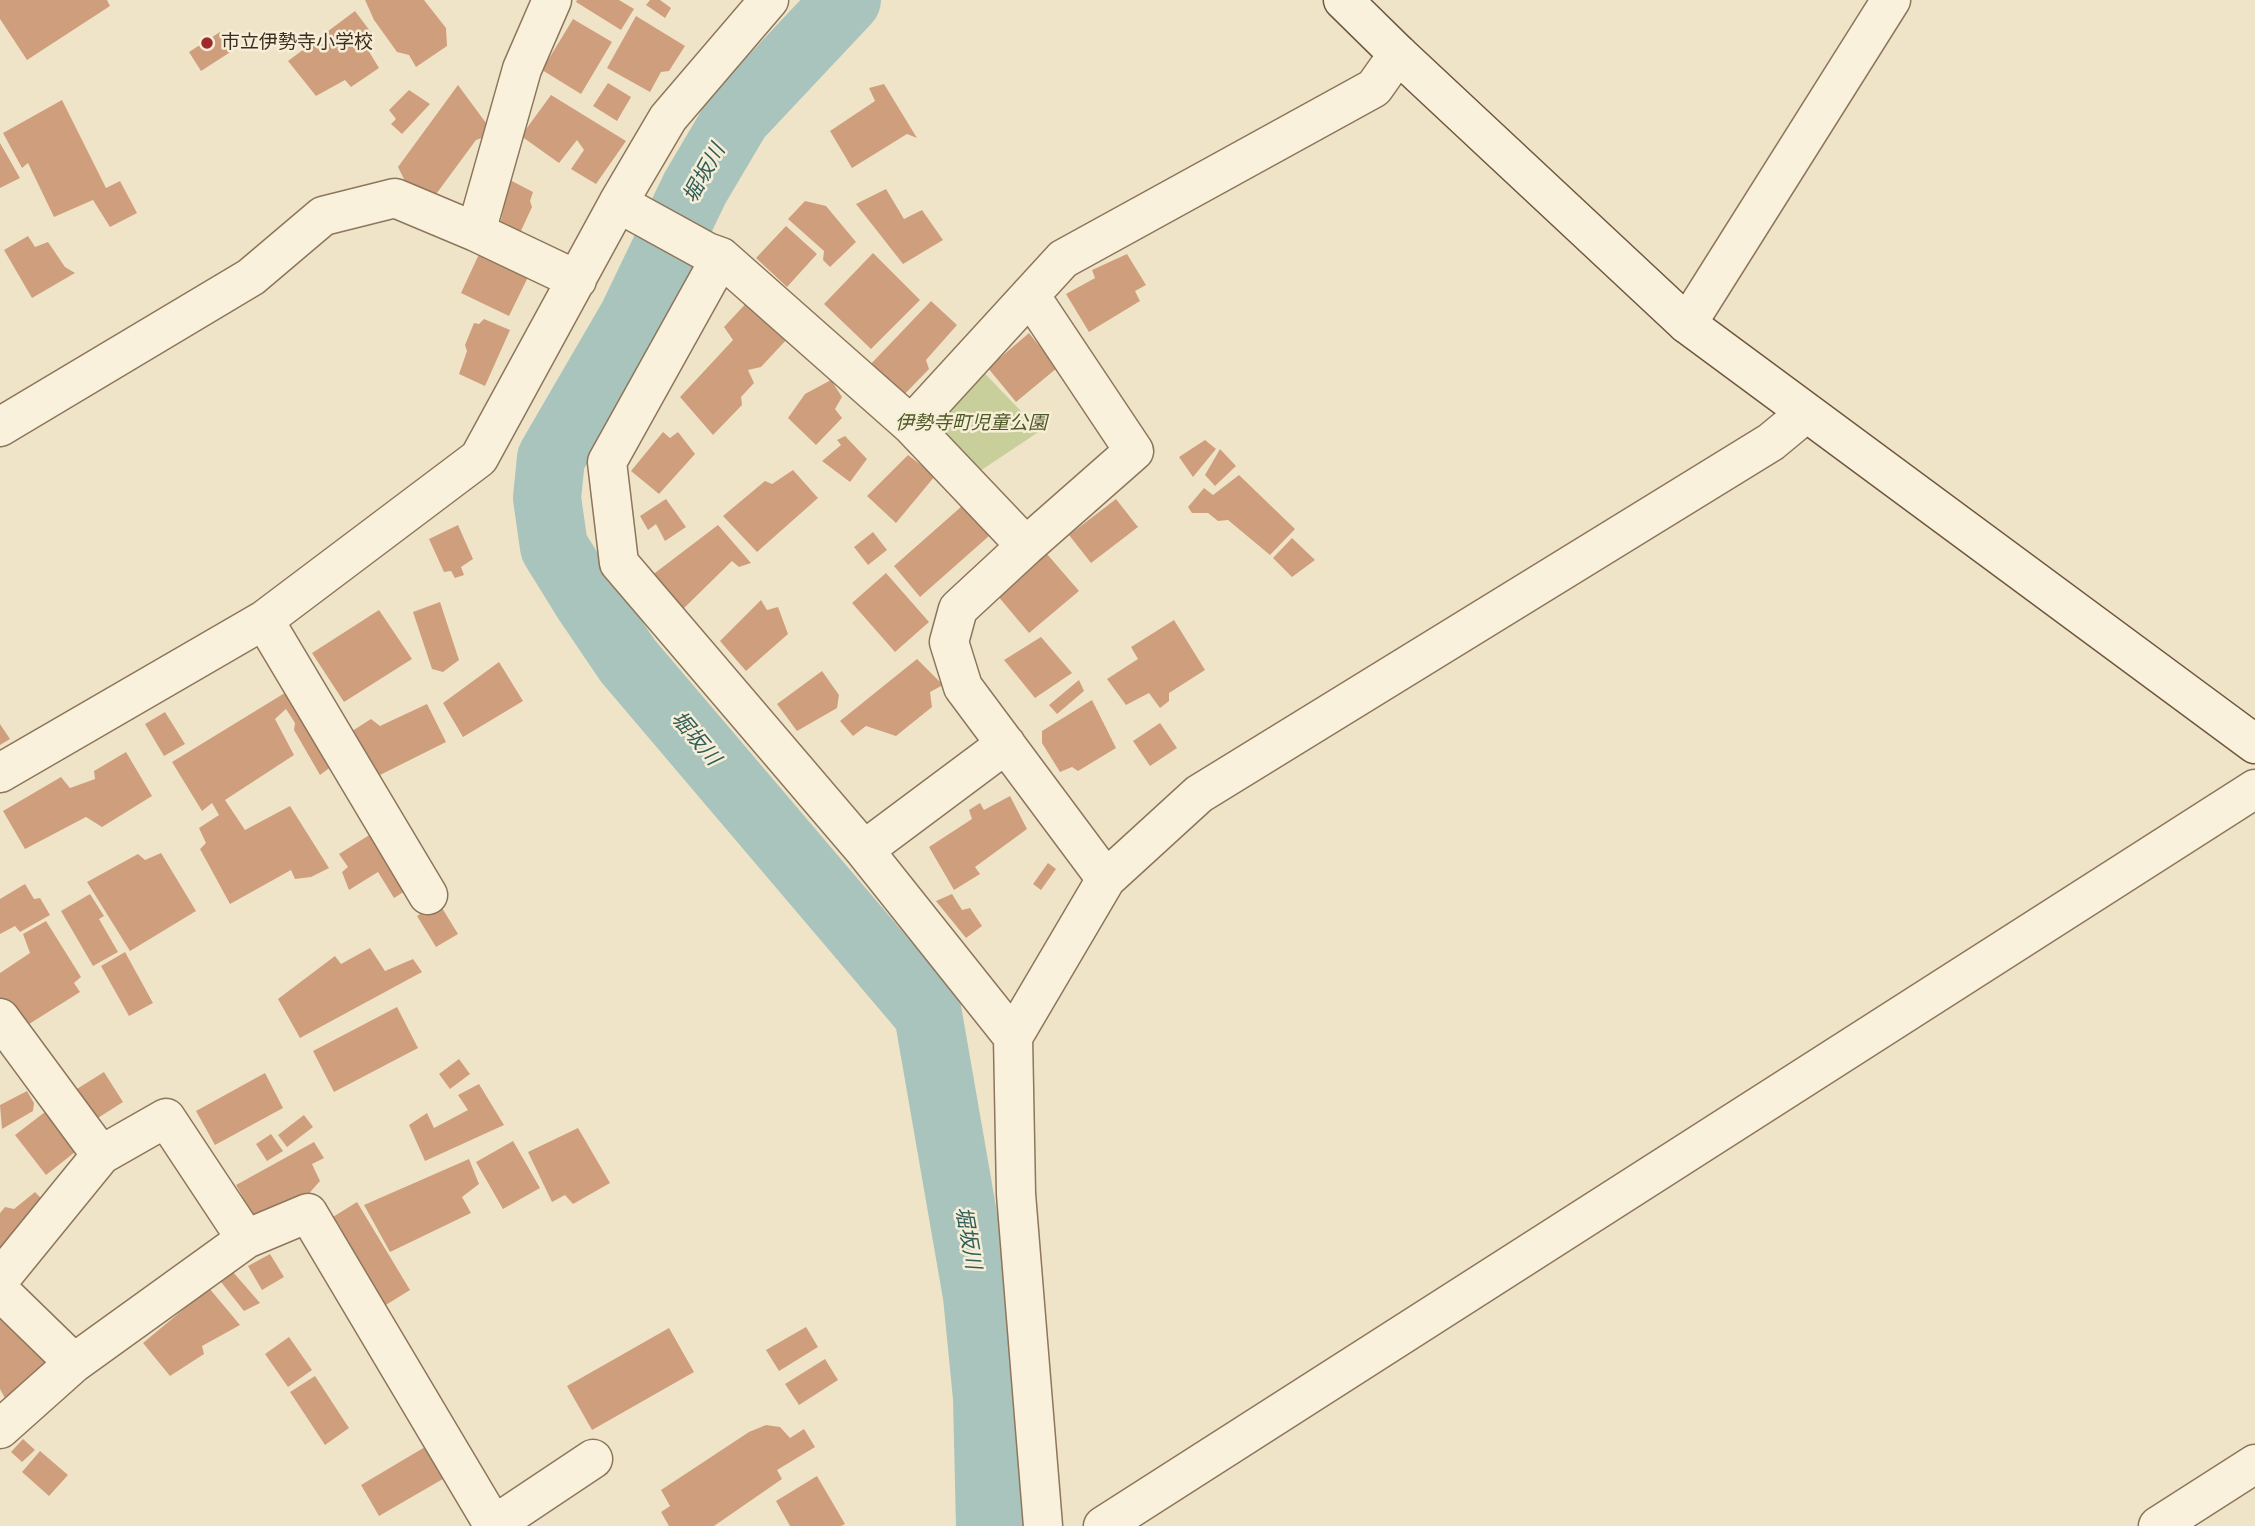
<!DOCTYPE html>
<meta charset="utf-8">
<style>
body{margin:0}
canvas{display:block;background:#f0e4c8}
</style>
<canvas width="2255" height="1526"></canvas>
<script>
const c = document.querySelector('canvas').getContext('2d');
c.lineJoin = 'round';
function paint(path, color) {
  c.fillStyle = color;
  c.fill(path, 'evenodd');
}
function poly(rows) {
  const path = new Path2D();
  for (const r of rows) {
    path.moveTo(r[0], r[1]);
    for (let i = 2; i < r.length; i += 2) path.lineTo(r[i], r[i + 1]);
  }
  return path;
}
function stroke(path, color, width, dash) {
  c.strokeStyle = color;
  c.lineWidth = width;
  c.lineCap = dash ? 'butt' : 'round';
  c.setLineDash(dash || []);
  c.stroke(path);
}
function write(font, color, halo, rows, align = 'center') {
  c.font = font + ' "Times New Roman","Noto Sans JP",serif';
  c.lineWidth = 5;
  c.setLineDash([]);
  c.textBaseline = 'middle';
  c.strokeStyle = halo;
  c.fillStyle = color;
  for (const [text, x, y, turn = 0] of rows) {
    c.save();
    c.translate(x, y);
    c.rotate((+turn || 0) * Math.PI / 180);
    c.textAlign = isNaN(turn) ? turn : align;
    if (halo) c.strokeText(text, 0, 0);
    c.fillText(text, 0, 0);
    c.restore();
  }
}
paint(poly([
 [971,359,1040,431,965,481,911,425]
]), '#c9cf9b');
stroke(poly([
 [847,0,737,117,695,188,633,317,551,458,547,498,554,547,588,602,628,661,928,1014,977,1296,987,1398,990,1526]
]), '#a9c4bc', 68);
paint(poly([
 [0,0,107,0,110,6,27,60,0,19],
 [365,0,424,0,446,28,447,46,416,67,409,55,397,52,374,20],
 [577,0,619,0,634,9,621,30,576,2],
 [650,0,660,0,671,8,665,18,646,5],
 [355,11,373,35,362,40,379,68,351,87,345,80,316,96,288,61],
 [636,16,685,46,669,71,661,72,650,92,607,68],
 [573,19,612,42,581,94,542,70],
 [220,32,232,51,201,71,189,52],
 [608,83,631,97,617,121,593,106],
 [884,84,917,138,907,134,852,168,830,131,875,101,869,88],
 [458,85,489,127,482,138,476,140,431,201,406,183,398,167],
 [409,90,430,104,402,134,391,124,396,119,389,110],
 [551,95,626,141,596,184,571,169,584,150,577,140,559,163,521,136],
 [62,100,106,188,120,181,137,213,110,227,93,200,54,217,28,163,22,168,3,133],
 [0,143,20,178,0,188],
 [510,180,533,192,530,201,532,207,520,233,500,225],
 [886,189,904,219,922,210,943,240,903,264,856,204],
 [805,201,826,206,856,242,830,267,823,260,824,251,788,219],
 [786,226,817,254,787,287,756,258],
 [28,236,35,247,48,242,65,267,75,273,32,298,4,250],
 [480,252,529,275,509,316,461,293],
 [873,253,920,300,871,349,824,304],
 [1127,254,1146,285,1135,291,1140,301,1089,332,1066,294,1095,278,1092,270],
 [750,299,788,338,761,367,748,370,754,383,741,397,742,405,713,435,680,397,733,340,724,327],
 [931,301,957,325,926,360,929,369,897,402,867,368],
 [484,319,510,330,485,386,459,374,467,351,465,345,474,323,479,324],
 [1029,333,1057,368,1016,402,988,368],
 [831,380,842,397,835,409,842,418,816,445,788,418,805,394],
 [663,432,670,438,678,432,695,454,659,494,631,471],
 [845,436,867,459,850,482,822,461,841,445,837,440],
 [1205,440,1216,449,1193,477,1179,457],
 [1220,449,1236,466,1215,486,1205,475],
 [908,455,935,476,896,523,867,496],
 [793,470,818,498,757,552,723,516,765,481,772,484],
 [1239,475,1295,529,1270,555,1228,520,1218,521,1208,513,1192,513,1188,507,1204,488,1213,495],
 [666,499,686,527,665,541,656,524,648,530,640,516],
 [1116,499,1138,527,1091,563,1069,535],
 [962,506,989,536,920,597,894,566],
 [458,525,473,559,461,567,464,575,455,578,451,571,444,572,429,539],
 [718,525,751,563,739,567,732,561,678,614,647,579],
 [873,532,887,550,868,565,854,547],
 [1292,538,1315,560,1292,577,1273,558],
 [1047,554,1079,591,1029,633,997,595],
 [886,573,929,622,895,652,852,603],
 [761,600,767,610,778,607,788,634,746,671,720,641],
 [440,602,459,660,443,672,432,669,413,612],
 [379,610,412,659,344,702,312,653],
 [1174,620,1205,670,1169,693,1169,701,1160,708,1149,693,1126,705,1107,679,1138,659,1131,647],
 [1041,637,1072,673,1035,698,1004,660],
 [917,659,943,685,930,692,932,707,896,736,866,726,853,736,840,721],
 [499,662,523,701,463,737,443,703],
 [822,671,839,695,837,708,797,731,777,704],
 [1079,680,1084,691,1057,714,1049,705],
 [288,691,340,760,320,775,294,730,295,723,286,709,275,719,294,755,225,800,245,830,290,806,329,868,311,877,295,879,291,870,230,904,200,849,206,843,199,828,219,815,212,803,202,811,172,762],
 [1092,700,1116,748,1078,771,1072,767,1060,772,1042,743,1042,731],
 [427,704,446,742,376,777,349,733,371,719,380,726],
 [165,712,185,744,164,756,145,724],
 [1160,723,1177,748,1150,766,1133,741],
 [0,724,10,739,0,745],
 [126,752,152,796,102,827,86,817,25,849,3,811,61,777,70,788,95,779,94,771],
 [1010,796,1027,829,975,867,980,874,954,890,929,847,972,819,969,810,980,803,984,810],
 [379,829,413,886,394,898,378,872,349,890,342,872,348,867,339,854],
 [161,853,196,911,130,951,87,882,138,854,145,860],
 [1048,863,1056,869,1041,890,1033,884],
 [25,884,34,899,40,898,50,915,20,932,15,926,0,934,0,899],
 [90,894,104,916,99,919,118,952,93,966,61,911],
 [952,894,962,910,970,908,982,926,966,938,936,901],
 [439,903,458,934,436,947,417,916],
 [46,921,81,977,74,983,80,992,18,1031,0,1002,0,973,30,953,23,934],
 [370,948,385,971,413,959,422,972,300,1038,278,999,335,956,341,964],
 [125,952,153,1003,129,1016,101,966],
 [397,1007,418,1048,334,1092,313,1051],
 [459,1059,470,1074,450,1089,439,1074],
 [104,1072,123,1102,90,1123,72,1092],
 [265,1073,283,1108,215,1145,196,1111],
 [479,1084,504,1125,425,1161,409,1125,427,1113,434,1128,468,1110,458,1095],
 [27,1091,34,1103,33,1111,2,1129,0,1105],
 [45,1112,75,1152,46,1175,15,1135],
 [304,1115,313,1127,287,1147,278,1135],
 [578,1128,610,1183,573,1204,565,1195,552,1202,528,1152],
 [271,1134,283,1151,267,1161,256,1144],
 [513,1141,540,1188,503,1209,476,1162],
 [314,1142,324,1158,312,1164,320,1181,305,1198,255,1219,236,1185],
 [469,1159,479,1184,462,1197,471,1213,390,1252,364,1205],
 [35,1192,50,1207,0,1258,0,1213,5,1207,14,1209],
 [357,1202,410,1290,381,1308,328,1220],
 [270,1254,284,1277,262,1290,248,1266],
 [233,1272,260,1303,244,1311,221,1282],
 [209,1288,240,1325,202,1346,204,1354,170,1376,143,1343],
 [0,1316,53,1362,7,1402,0,1389],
 [806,1327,818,1347,779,1371,766,1350],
 [669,1328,694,1372,592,1430,567,1386],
 [289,1337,312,1370,288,1387,265,1354],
 [825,1359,838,1380,799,1405,785,1384],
 [315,1376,349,1428,325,1445,290,1392],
 [766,1425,780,1427,790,1438,804,1429,815,1447,777,1470,782,1479,714,1526,669,1526,661,1512,670,1506,661,1490,749,1432],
 [23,1439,35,1450,22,1462,11,1452],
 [430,1444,448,1476,379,1516,361,1485],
 [40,1451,68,1475,49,1496,22,1472],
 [817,1476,845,1524,841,1526,790,1526,776,1501]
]), '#cf9f7d');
const street = poly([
 [618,203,707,252,721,257,911,425,1026,546,958,609,949,642,963,687,1106,879],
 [476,232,522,69,552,0],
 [721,257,607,462,619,563,864,850,1013,1037],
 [1687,324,1891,0],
 [911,425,1063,259,1374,88,1398,54],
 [0,427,251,277,323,216,395,198,476,232,577,280],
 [1026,546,1134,451,1030,295],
 [264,620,428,895],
 [0,773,264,620,479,458,618,203,668,118,769,0],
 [864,850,1006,744],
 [0,1018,101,1155,166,1118,246,1239],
 [0,1279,101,1155],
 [0,1291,74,1363],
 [0,1429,74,1363,246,1239,308,1213,494,1526],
 [494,1525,593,1459],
 [1043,1526,1016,1194,1013,1037,1106,879,1199,794,1771,442,1806,413],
 [1103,1526,2255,789],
 [2158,1526,2255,1464]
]);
const secondary = poly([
 [1343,0,1398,54,1687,324,2255,744]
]);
stroke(street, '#8d765c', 41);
stroke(secondary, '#6f573f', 41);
stroke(street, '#faf1dc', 38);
stroke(secondary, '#faf1dc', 38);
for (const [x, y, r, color] of [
 [207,43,7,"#9e2a2b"]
]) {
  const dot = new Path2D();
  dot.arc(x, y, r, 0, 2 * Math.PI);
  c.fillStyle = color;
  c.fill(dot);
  stroke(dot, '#f7eed8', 2.5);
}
write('19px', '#3d2e20', '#f7eed8', [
 ["市立伊勢寺小学校",221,43]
], 'left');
write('italic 19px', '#4d5a26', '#f7eed8', [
 ["伊勢寺町児童公園",971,424]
]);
write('italic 21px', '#2f5d5a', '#f7eed8', [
 ["堀坂川",705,174,-61],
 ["堀坂川",695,739,50],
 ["堀坂川",967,1238,80]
]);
</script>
